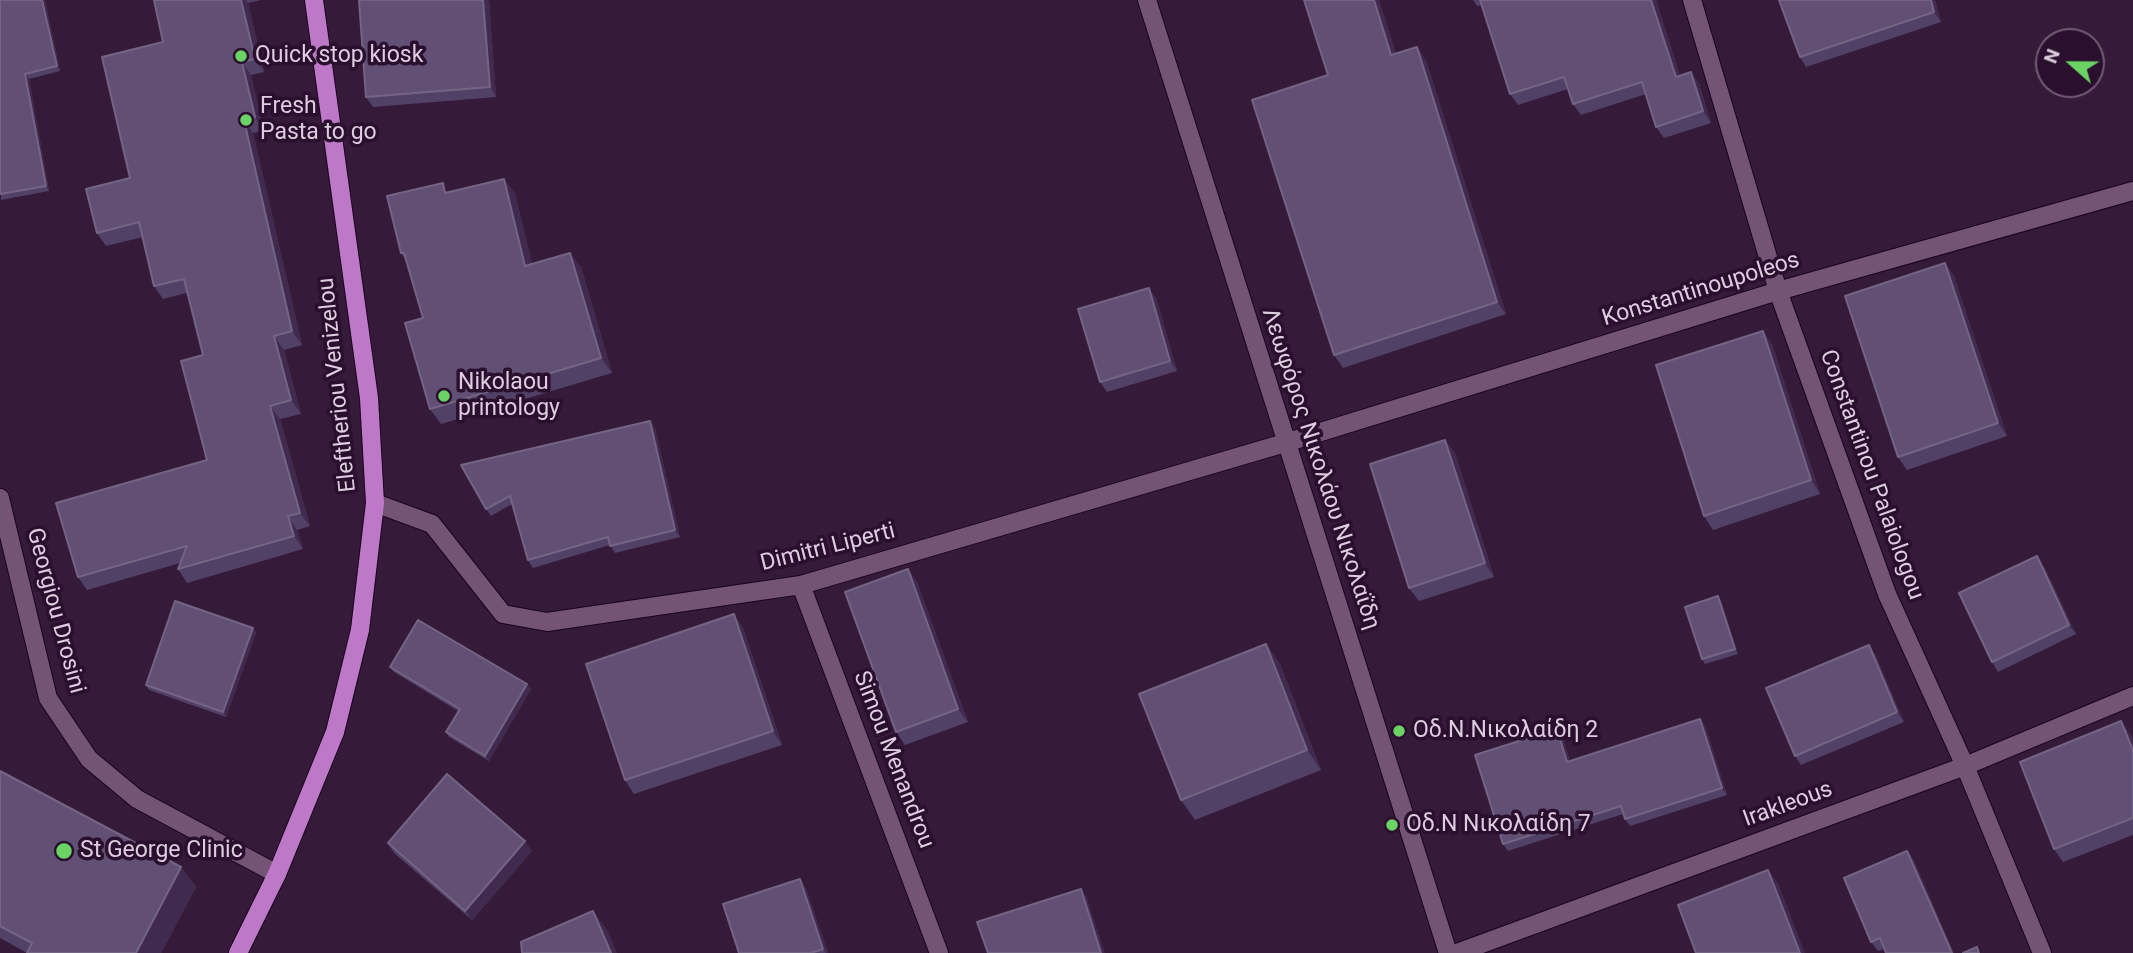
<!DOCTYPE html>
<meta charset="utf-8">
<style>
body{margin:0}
#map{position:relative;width:2133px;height:953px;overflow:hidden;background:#351a39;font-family:Roboto,sans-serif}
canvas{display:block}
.north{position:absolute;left:2035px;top:28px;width:70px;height:70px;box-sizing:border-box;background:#2a102e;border:2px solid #725b75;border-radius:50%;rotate:291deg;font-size:19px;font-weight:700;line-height:28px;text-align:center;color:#decce0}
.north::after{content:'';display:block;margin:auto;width:24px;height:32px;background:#6bd363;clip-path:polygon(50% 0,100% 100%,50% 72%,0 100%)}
</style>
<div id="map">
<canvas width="2133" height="953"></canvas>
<div class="north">N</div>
</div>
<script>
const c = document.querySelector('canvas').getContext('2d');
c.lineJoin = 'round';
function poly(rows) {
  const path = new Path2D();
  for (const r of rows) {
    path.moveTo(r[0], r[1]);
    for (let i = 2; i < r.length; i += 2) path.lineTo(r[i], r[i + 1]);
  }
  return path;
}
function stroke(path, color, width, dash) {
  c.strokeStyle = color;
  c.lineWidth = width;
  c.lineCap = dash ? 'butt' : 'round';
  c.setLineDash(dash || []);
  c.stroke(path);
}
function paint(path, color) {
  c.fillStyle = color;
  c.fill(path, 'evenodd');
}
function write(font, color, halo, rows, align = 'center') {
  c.font = font + ' Roboto,sans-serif';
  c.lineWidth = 7;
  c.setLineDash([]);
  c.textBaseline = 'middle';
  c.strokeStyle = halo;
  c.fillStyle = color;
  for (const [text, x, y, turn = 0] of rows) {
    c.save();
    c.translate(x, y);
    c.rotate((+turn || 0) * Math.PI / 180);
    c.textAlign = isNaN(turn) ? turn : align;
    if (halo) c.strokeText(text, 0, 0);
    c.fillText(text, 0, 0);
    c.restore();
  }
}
const minor = poly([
 [1147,0,1448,953],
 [1692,0,1778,291,1887,594,1965,766,2042,953],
 [0,498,48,698,89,759,137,799,277,874],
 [375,503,432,524,503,614,547,622,801,585,1285,443,1778,291,2133,191],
 [801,585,939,953],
 [1457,953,1965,766,2133,696]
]);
const major = poly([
 [238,953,277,874,335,732,360,630,375,503,369,398,314,0]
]);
stroke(minor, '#1b031f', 20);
stroke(major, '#1b031f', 20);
stroke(minor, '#735477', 18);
stroke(major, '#bd79c7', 18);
paint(poly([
 [0,0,45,0,60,71,29,79,49,191,1,200],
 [154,0,261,0,248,3,264,72,251,75,264,131,253,133,302,345,284,350,301,414,280,419,310,526,297,530,303,549,187,583,178,569,180,563,87,590,78,577,207,460,203,355,187,293,163,299,154,286,143,237,106,246,97,233,130,178,163,42],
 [359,0,489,0,496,97,373,107,366,97],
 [1304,0,1379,0,1396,54,1426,60,1506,314,1343,368,1334,355,1328,75],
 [1473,0,1656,0,1680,76,1699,84,1711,123,1664,138,1656,127,1646,94,1581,115,1573,104,1568,89,1518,105,1510,94,1482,5,1477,6],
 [1779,0,1935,0,1941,22,1806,67,1800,57],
 [449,192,515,193,532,264,581,267,612,373,441,424,430,409,423,318,406,261,401,253],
 [1945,263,1954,276,2007,436,1907,470,1898,457],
 [1156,298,1177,371,1107,392,1100,382],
 [1772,344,1820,494,1713,530,1704,516],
 [650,421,655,428,680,537,615,553,610,545,533,568,528,560,512,504,491,516,486,509],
 [1445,440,1455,453,1494,577,1419,601,1409,588],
 [2044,566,2076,634,1998,672,1992,662],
 [908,569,917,582,968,722,905,745,896,732],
 [1721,601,1738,654,1705,664,1702,659],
 [253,628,256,633,226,717,149,690,146,685],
 [743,628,782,745,634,794,625,780],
 [1266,644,1280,664,1321,770,1195,820,1181,800],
 [1875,654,1904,722,1801,765,1795,756],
 [390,667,527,684,531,689,489,761,449,737,446,732,458,711,394,672],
 [1700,719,1705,726,1727,795,1630,826,1625,819,1623,814,1508,851,1503,844,1557,729,1562,736,1570,761],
 [2131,735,2133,740,2133,835,2063,862,2054,849],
 [0,771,181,867,196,887,161,953,27,953,0,938],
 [388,843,532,851,472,920,394,853],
 [1914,860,1884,949,1878,951,1871,942],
 [800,879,806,889,828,953,739,953]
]), '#524166');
paint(poly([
 [42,0,45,0,60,71,57,66],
 [241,0,246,0,248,3,264,72,255,59],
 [483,0,489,0,496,97,490,87],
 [1374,0,1379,0,1400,68,1391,55],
 [1651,0,1656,0,1684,88,1676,77],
 [1931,0,1935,0,1941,22,1934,12],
 [1417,47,1426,60,1506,314,1497,302],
 [242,62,251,75,264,131,255,117],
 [1691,72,1699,84,1711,123,1703,111],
 [25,74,29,79,49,191,46,186],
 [244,120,253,133,302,345,292,331],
 [504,179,515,193,536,281,525,266],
 [570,253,581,267,612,373,601,358],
 [1945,263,1954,276,2007,436,1998,423],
 [1149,288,1156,298,1177,371,1170,361],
 [1763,331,1772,344,1820,494,1811,480],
 [274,336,284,350,301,414,291,400],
 [270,406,280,419,310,526,300,513],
 [650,421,655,428,680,537,675,530],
 [1445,440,1455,453,1494,577,1485,563],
 [288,516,297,530,303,549,294,536],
 [2037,556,2044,566,2076,634,2069,625],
 [908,569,917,582,968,722,958,709],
 [1718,596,1721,601,1738,654,1735,649],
 [734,614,743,628,782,745,773,731],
 [253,628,256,633,226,717,223,712],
 [1266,644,1280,664,1321,770,1307,750],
 [1869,645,1875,654,1904,722,1897,712],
 [527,684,531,689,489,761,485,756],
 [1700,719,1705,726,1727,795,1722,788],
 [2121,721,2131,735,2133,740,2133,750],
 [1557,729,1562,736,1572,769,1567,762],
 [525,841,532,851,472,920,465,911],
 [1907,851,1914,860,1954,953,1952,953],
 [181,867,196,887,161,953,136,953],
 [1768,870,1778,883,1805,953,1800,953],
 [800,879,806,889,828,953,826,953,823,949],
 [1081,889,1087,898,1105,953,1101,953],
 [593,911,608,931,617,953,611,953]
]), '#402b4f');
const building = poly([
 [0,0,42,0,57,66,25,74,46,186,0,194,0,0],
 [154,0,241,0,255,59,242,62,255,117,244,120,292,331,274,336,291,400,270,406,300,513,288,516,294,536,178,569,187,546,78,577,56,503,207,460,181,361,203,355,184,279,154,286,139,222,97,233,86,189,130,178,102,57,163,42,154,0],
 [359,0,483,0,490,87,366,97,359,0],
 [1304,0,1374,0,1391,55,1417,47,1497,302,1334,355,1252,100,1328,75,1304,0],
 [1480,0,1651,0,1676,77,1691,72,1703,111,1656,127,1642,82,1573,104,1564,77,1510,94,1480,0],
 [1779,0,1931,0,1934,12,1800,57,1779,0],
 [504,179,525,266,570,253,601,358,430,409,405,323,423,318,404,253,401,253,387,196,443,183,445,193,504,179],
 [1945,263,1998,423,1898,457,1845,296,1945,263],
 [1149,288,1170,361,1100,382,1078,309,1149,288],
 [1763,331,1811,480,1704,516,1656,365,1763,331],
 [650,421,675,530,610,546,608,537,528,560,510,496,486,509,461,465,650,421],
 [1445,440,1485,563,1409,588,1370,464,1445,440],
 [2037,556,2069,625,1992,662,1959,593,2037,556],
 [908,569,958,709,896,732,845,592,908,569],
 [1718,596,1735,649,1702,659,1685,607,1718,596],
 [175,601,253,628,223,712,146,685,175,601],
 [734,614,773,731,625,780,586,664,734,614],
 [418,620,527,684,485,756,446,732,460,709,390,667,418,620],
 [1266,644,1307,750,1181,800,1139,694,1266,644],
 [1869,645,1897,712,1795,756,1766,688,1869,645],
 [1700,719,1722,788,1625,819,1621,806,1503,844,1475,755,1557,729,1567,762,1700,719],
 [2121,721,2133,750,2133,818,2054,849,2020,762,2121,721],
 [0,771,181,867,136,953,27,953,32,943,0,926,0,771],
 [447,774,525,841,465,911,388,843,447,774],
 [1907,851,1952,953,1886,953,1880,938,1871,942,1844,878,1907,851],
 [1768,870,1800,953,1696,953,1678,905,1768,870],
 [800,879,823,949,811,953,739,953,723,904,800,879],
 [1081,889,1101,953,988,953,977,922,1081,889],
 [593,911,611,953,522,953,521,942,593,911],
 [1977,947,1979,953,1963,953,1977,947]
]);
paint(building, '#615073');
stroke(building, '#746484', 2);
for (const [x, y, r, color] of [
 [241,56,7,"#6bd363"],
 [246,120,7,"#6bd363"],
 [444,396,7,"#6bd363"],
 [1399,731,7,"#6bd363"],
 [1392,825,7,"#6bd363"],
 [64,851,9,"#6bd363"]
]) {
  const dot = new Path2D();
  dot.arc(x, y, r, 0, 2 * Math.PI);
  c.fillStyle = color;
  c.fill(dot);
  stroke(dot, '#2a102e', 2.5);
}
write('23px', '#decce0', '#2a102e', [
 ["Quick stop kiosk",255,56],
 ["Fresh",260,107],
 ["Pasta to go",260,133],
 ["Nikolaou",458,383],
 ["printology",458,409],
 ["Οδ.Ν.Νικολαίδη 2",1413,731],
 ["Οδ.Ν Νικολαίδη 7",1406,825],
 ["St George Clinic",80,851]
], 'left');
write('23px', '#decce0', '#2a102e', [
 ["Konstantinoupoleos",1701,290,-17],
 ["Eleftheriou Venizelou",338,385,-96],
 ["Λεωφόρος Νικολάου Νικολαΐδη",1320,469,72],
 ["Constantinou Palaiologou",1871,475,70],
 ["Dimitri Liperti",828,548,-14],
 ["Georgiou Drosini",55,611,75],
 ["Simou Menandrou",893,760,69],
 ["Irakleous",1788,805,-20]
]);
</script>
